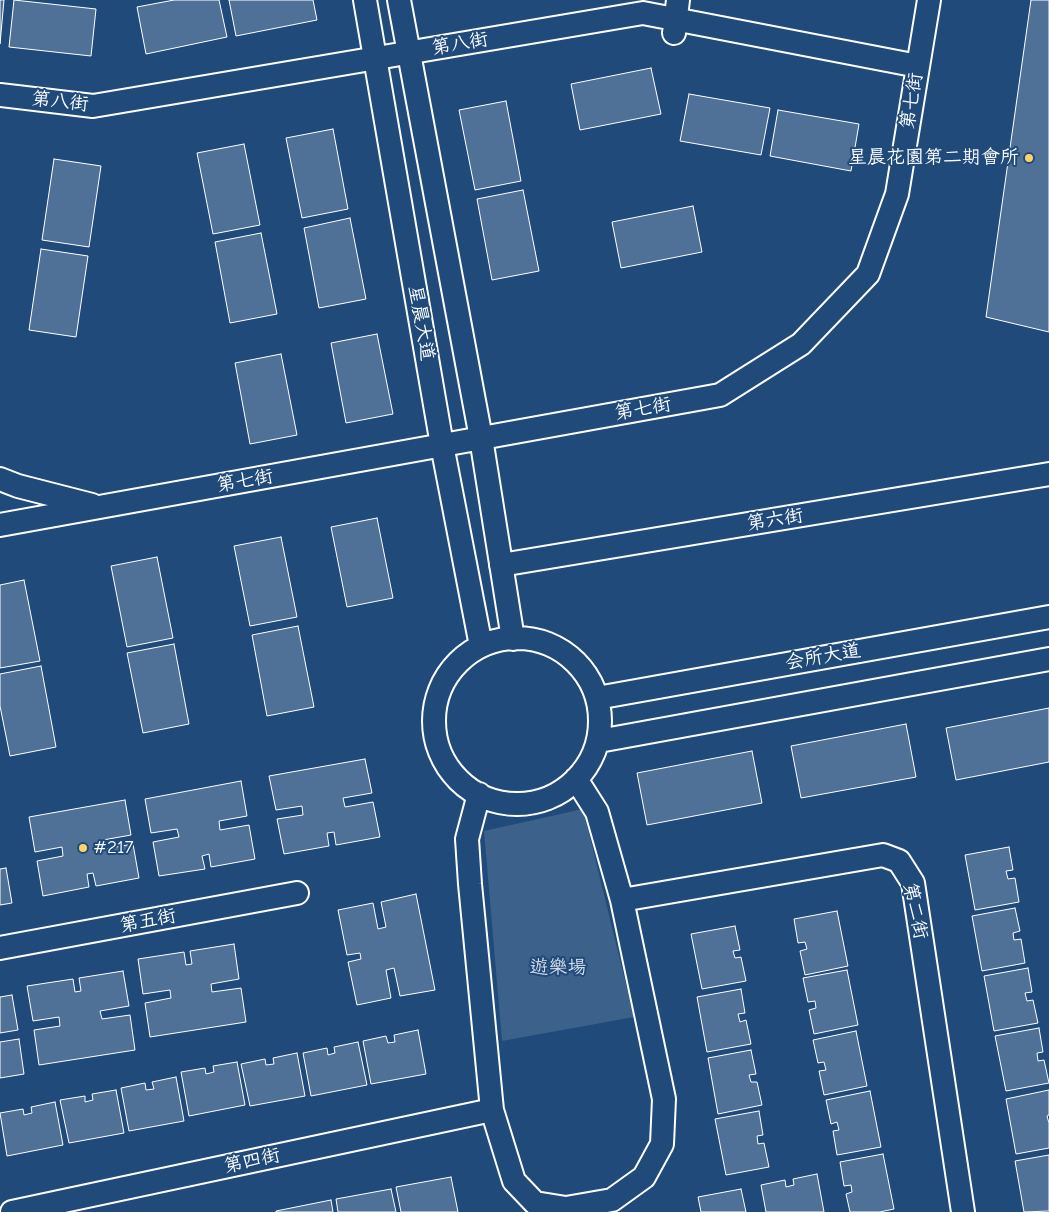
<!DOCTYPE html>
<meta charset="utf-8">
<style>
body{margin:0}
canvas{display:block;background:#1f4a7a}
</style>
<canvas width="1049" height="1212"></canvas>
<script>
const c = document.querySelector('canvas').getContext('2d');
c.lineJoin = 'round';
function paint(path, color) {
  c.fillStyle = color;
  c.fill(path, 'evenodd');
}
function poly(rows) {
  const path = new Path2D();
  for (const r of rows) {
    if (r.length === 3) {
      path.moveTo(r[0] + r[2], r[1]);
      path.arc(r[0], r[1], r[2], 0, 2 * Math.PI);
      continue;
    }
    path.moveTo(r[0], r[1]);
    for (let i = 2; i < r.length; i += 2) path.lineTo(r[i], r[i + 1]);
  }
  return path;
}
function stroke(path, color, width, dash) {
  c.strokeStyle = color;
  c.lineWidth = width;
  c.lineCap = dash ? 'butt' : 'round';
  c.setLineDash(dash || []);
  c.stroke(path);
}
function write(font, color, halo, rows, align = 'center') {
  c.font = font + ' "Comic Neue","LXGW WenKai TC",sans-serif';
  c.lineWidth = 4;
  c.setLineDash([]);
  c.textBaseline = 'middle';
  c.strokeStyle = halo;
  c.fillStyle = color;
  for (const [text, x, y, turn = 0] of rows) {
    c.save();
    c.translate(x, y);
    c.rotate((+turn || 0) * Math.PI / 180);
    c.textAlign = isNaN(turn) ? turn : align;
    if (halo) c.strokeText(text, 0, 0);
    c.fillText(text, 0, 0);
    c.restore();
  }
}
paint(poly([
 [583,809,634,1017,502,1041,484,831]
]), '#3c618b');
const building = poly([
 [0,0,4,0,0,44,0,0],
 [14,0,96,9,91,56,9,47,14,0],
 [174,0,219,0,227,37,146,54,137,7,174,0],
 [229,0,313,0,317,20,236,36,229,0],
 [1031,0,1049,0,1049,332,986,317,1031,0],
 [651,68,661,114,580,130,571,84,651,68],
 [689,94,770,108,761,155,680,141,689,94],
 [506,101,521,181,475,190,459,110,506,101],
 [778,110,859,124,851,171,770,156,778,110],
 [333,129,348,209,302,218,286,138,333,129],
 [244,144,260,225,213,234,197,153,244,144],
 [54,159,101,166,89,247,42,240,54,159],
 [523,190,539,271,492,280,477,199,523,190],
 [693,206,702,252,621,268,612,222,693,206],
 [350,218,366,299,319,308,304,228,350,218],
 [261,233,277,314,230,323,215,242,261,233],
 [41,249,88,256,76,337,29,330,41,249],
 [377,334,393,414,346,423,331,343,377,334],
 [281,354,297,435,250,444,235,363,281,354],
 [377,518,393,598,347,607,331,527,377,518],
 [281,537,297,617,250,626,234,546,281,537],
 [157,557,173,638,127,647,111,566,157,557],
 [24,580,40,661,0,668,0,585,24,580],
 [298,626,314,707,267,716,252,635,298,626],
 [174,644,189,724,143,733,127,653,174,644],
 [41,666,56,747,10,756,0,706,0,674,41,666],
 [1049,708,1049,762,956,780,946,728,1049,708],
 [906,724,916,777,801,798,791,746,906,724],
 [752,751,762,803,647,825,637,773,752,751],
 [365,759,372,793,343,798,345,807,373,802,380,837,336,845,334,832,327,833,329,846,284,854,277,819,303,815,302,806,276,810,269,776,365,759],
 [241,781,247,816,219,821,220,830,249,825,255,859,211,867,209,854,202,856,205,869,159,876,153,842,179,837,177,829,151,833,145,799,241,781],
 [125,800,131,835,103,840,105,849,133,844,139,878,96,886,93,873,87,874,89,887,43,896,37,861,63,856,62,847,35,852,29,817,125,800],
 [1009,847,1013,870,1006,871,1008,879,1015,878,1019,902,975,910,965,855,1009,847],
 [6,868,12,903,0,905,0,869,6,868],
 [416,894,435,990,400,996,394,968,386,970,391,998,357,1005,348,962,361,959,360,953,347,955,338,910,373,903,378,929,386,927,381,902,416,894],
 [1015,908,1020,931,1013,933,1014,940,1021,939,1025,963,982,971,972,916,1015,908],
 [837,911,848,966,805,975,800,951,807,949,805,942,798,943,794,919,837,911],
 [735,926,740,950,733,951,735,958,741,957,746,981,702,989,691,934,735,926],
 [234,944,239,979,211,984,212,992,241,988,246,1022,150,1037,145,1003,171,998,170,990,143,994,138,959,184,952,186,965,192,964,190,951,234,944],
 [1028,968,1032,992,1025,993,1027,1001,1033,1000,1038,1023,994,1031,984,976,1028,968],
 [847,970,858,1025,814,1034,809,1010,816,1008,815,1001,808,1002,803,978,847,970],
 [123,971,129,1006,100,1011,102,1019,130,1015,135,1050,39,1065,34,1030,60,1026,59,1017,33,1021,27,986,73,979,75,992,81,991,79,978,123,971],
 [741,989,745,1013,738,1014,740,1022,746,1020,751,1044,707,1052,697,997,741,989],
 [12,995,18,1030,0,1033,0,997,12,995],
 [1039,1028,1043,1052,1037,1053,1038,1061,1044,1060,1049,1083,1006,1091,995,1036,1039,1028],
 [418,1030,426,1074,371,1084,363,1041,386,1036,388,1043,395,1042,394,1035,418,1030],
 [856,1031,867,1086,824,1095,819,1071,826,1070,824,1062,818,1063,813,1040,856,1031],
 [19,1039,24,1074,0,1078,0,1042,19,1039],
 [358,1042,367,1085,311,1096,303,1053,327,1048,328,1055,335,1053,334,1047,358,1042],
 [751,1050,756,1074,749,1075,751,1082,757,1082,762,1105,718,1114,708,1058,751,1050],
 [297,1053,305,1096,250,1106,241,1064,265,1059,266,1065,274,1064,273,1058,297,1053],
 [237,1062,245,1105,189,1116,181,1072,205,1068,206,1074,214,1072,213,1066,237,1062],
 [176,1077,184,1121,129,1131,121,1088,145,1083,146,1090,154,1089,152,1082,176,1077],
 [116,1090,124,1133,69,1143,60,1100,85,1096,85,1102,93,1100,92,1094,116,1090],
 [1049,1090,1049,1115,1047,1116,1049,1123,1049,1148,1016,1154,1006,1099,1049,1090],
 [870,1091,881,1147,837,1155,833,1131,839,1130,837,1122,831,1124,826,1100,870,1091],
 [55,1102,63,1145,7,1156,0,1113,23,1109,24,1115,32,1113,31,1107,55,1102],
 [759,1111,763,1135,757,1136,758,1144,764,1143,769,1167,726,1175,715,1119,759,1111],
 [883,1154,894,1209,880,1212,850,1212,846,1194,852,1192,851,1185,844,1186,840,1162,883,1154],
 [1049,1155,1049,1211,1024,1212,1015,1161,1049,1155],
 [817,1174,824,1212,766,1212,761,1185,785,1180,786,1187,794,1185,793,1179,817,1174],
 [451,1177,458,1212,401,1212,396,1187,451,1177],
 [391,1189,396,1212,338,1212,336,1199,391,1189],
 [741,1189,746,1212,701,1212,698,1197,741,1189],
 [331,1200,333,1212,276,1212,276,1211,331,1200]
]);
paint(building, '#507197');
stroke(building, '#fff', 1);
const minor = poly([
 [365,0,442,445,481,646],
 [399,0,481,438,513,639],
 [674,33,678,0],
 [0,95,93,106,643,13,918,66],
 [0,479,18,486,92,505],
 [0,525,720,395,801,344,868,274,897,194,929,0],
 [501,565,1049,474],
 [517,721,83],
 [597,698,1049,617],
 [599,741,1049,659],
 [479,794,467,839,470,884,492,1110,514,1181,535,1203,566,1208,612,1200,644,1177,662,1144,664,1099,622,900,597,812,576,779],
 [622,900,883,855,899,861,913,883,963,1212],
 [0,948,297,893],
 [12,1212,492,1110]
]);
stroke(minor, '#fff', 26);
stroke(minor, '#1f4a7a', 22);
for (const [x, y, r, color] of [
 [1029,158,5,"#ffd166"],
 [83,848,5,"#ffd166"]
]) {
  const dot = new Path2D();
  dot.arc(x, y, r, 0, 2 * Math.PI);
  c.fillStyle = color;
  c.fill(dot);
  stroke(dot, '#1f4a7a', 2);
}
write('19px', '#fff', '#1f4a7a', [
 ["第八街",460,44,-10],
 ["第七街",912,101,-81],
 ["第八街",60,102,6],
 ["星晨大道",421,323,80],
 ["第七街",643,409,-10],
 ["第七街",245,481,-10],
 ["第六街",775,520,-9],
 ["会所大道",823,657,-10],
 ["第二街",915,911,78],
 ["第五街",148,921,-11],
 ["第四街",252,1161,-12]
]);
write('19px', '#fff', '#1f4a7a', [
 ["星晨花園第二期會所",1019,158],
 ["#217",93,848,"left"]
], 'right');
write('19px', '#d8dfe8', '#1f4a7a', [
 ["遊樂場",558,968]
]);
</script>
